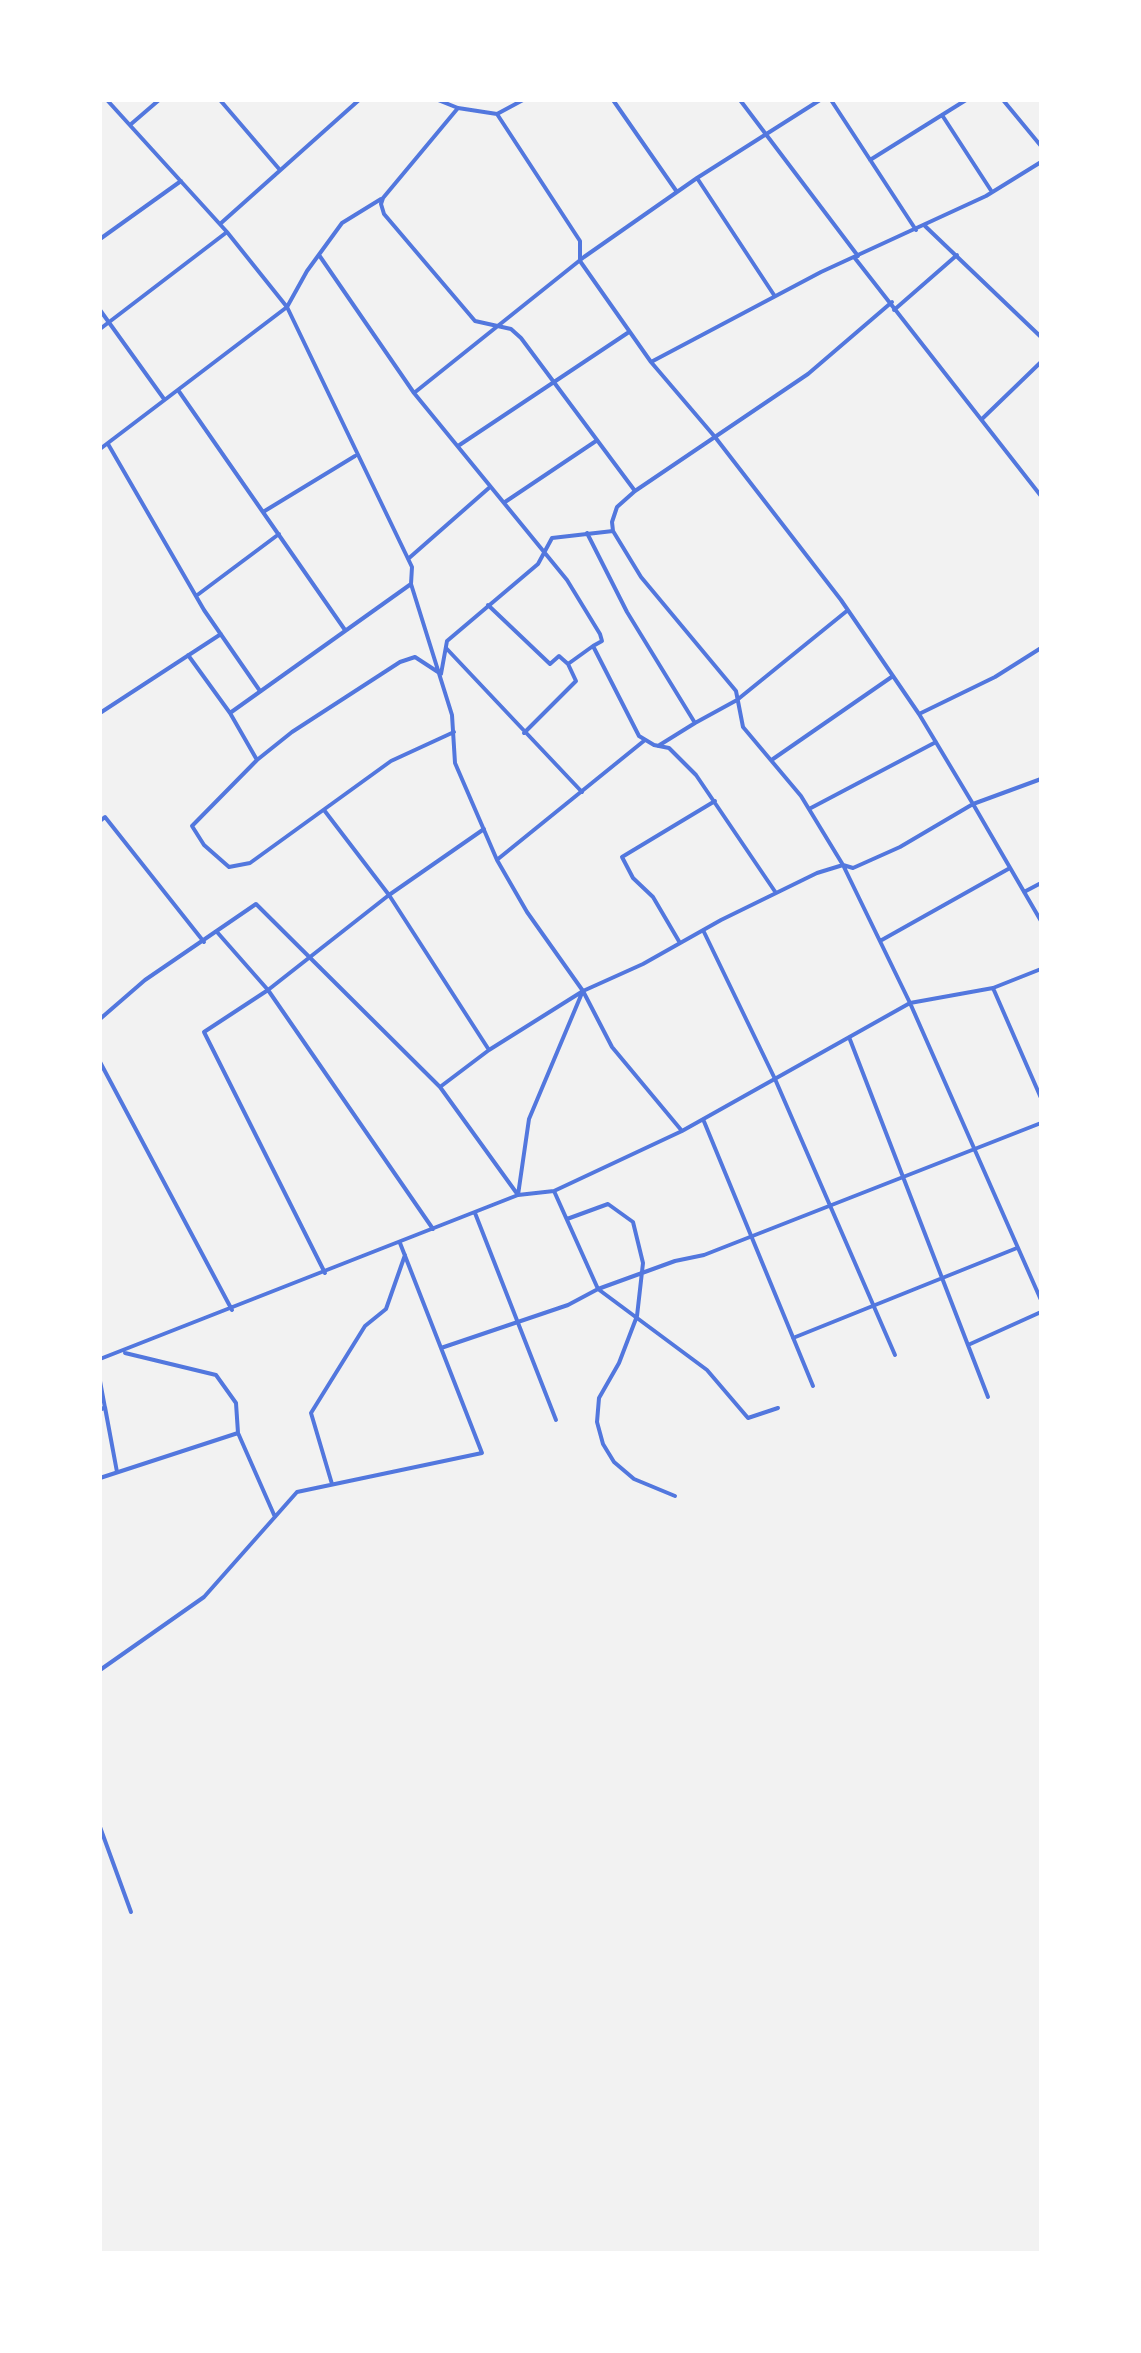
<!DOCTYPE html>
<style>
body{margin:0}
#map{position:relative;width:1141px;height:2353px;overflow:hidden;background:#f2f2f2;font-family:"DM Sans",sans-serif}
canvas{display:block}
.frame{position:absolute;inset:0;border:102px solid #fff;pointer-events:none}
</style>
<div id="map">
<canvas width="1141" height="2353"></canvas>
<div class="frame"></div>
</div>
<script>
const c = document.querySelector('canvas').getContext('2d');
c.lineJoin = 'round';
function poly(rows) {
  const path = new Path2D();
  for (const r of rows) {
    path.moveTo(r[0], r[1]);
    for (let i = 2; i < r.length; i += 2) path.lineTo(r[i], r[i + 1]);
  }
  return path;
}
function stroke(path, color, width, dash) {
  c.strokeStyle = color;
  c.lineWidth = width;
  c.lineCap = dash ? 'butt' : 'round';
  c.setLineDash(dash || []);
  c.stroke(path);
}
stroke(poly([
 [107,100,227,232,287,307,412,567,411,584,452,715,455,763,497,860,527,912,583,991,612,1047,682,1131,910,1003,993,988,1041,969],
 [220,100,280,170],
 [438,100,458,108,497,114,580,241,580,261,651,362,715,437,841,600,919,714,973,804,1041,779],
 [613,100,677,192],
 [740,100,858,256],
 [831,100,916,230],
 [1003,100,1041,146],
 [458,108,383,198,381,204,384,214,475,321,511,329,521,338,635,491],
 [497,114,523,100],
 [942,115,992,192],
 [130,125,159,100],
 [870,160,966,100],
 [697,178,774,295],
 [220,224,359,100],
 [925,226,1041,337],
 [100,239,181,181],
 [319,255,414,393,567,580,600,634,602,641,593,646,639,736,654,745,669,748,696,775,776,893],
 [854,257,1041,496],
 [892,302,808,374,635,491,617,507,612,522,613,531,641,577,736,691,743,727,801,796,843,865,910,1003,1041,1300],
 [100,310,164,399],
 [894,310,957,255],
 [100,329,227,232],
 [651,362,821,272,986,196,1041,162],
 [178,390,345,630],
 [414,393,584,257,697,178,820,100],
 [983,418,1041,362],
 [108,444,204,610,260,691],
 [458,446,629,332],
 [100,449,287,307,307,271,342,223,381,199],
 [505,502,596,441],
 [263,512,355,456],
 [587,533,627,612,695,723,658,746],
 [408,559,490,487],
 [196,596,279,534],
 [488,605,550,664,559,656,568,664,593,646],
 [446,648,582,792],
 [188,655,230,713,257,760],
 [100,713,221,634],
 [230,713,411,584],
 [919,714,995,677,1041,648],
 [695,723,737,700,848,610],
 [454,732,391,761,250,863,229,867,204,845,192,826,257,760,292,732,400,662,415,657,441,674,447,641,538,564,552,538,613,531],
 [524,733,576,681,568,664],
 [773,759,893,676],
 [809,809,936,742],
 [324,810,389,895,489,1050],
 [100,821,105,817,204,942],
 [498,859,645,740],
 [1024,892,1041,883],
 [703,930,775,1079,895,1355],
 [217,932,268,990,433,1229],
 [880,941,1010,868],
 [680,943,653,897,633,878,622,857,715,801],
 [993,988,1041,1098],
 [582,993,529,1119,518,1195,554,1191,682,1131],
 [100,1019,145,980,256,904,440,1087,518,1195,100,1359],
 [849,1037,988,1397],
 [100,1062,232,1310],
 [440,1087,489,1050,583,991,643,964,721,920,817,873,843,865,853,868,900,847,973,804,1041,921],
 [703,1119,813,1386],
 [554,1191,598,1289,707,1370,748,1418,778,1408],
 [475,1213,556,1420],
 [567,1219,608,1204,633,1222,643,1263,637,1316,619,1363,599,1398,597,1422,603,1444,614,1462,634,1479,675,1496],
 [325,1273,204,1032,268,990,389,895,484,829],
 [793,1338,1017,1248],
 [968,1345,1041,1312],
 [441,1348,568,1305,598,1289,675,1261,704,1255,1041,1123],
 [100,1381,117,1472,105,1407,100,1410],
 [238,1433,275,1517],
 [100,1478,238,1433,236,1403,216,1375,125,1353],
 [332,1484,311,1413,365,1326,386,1309,405,1255],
 [100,1670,204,1597,297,1492,482,1453,400,1243],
 [100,1827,131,1912]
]), '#5277de', 4);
</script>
